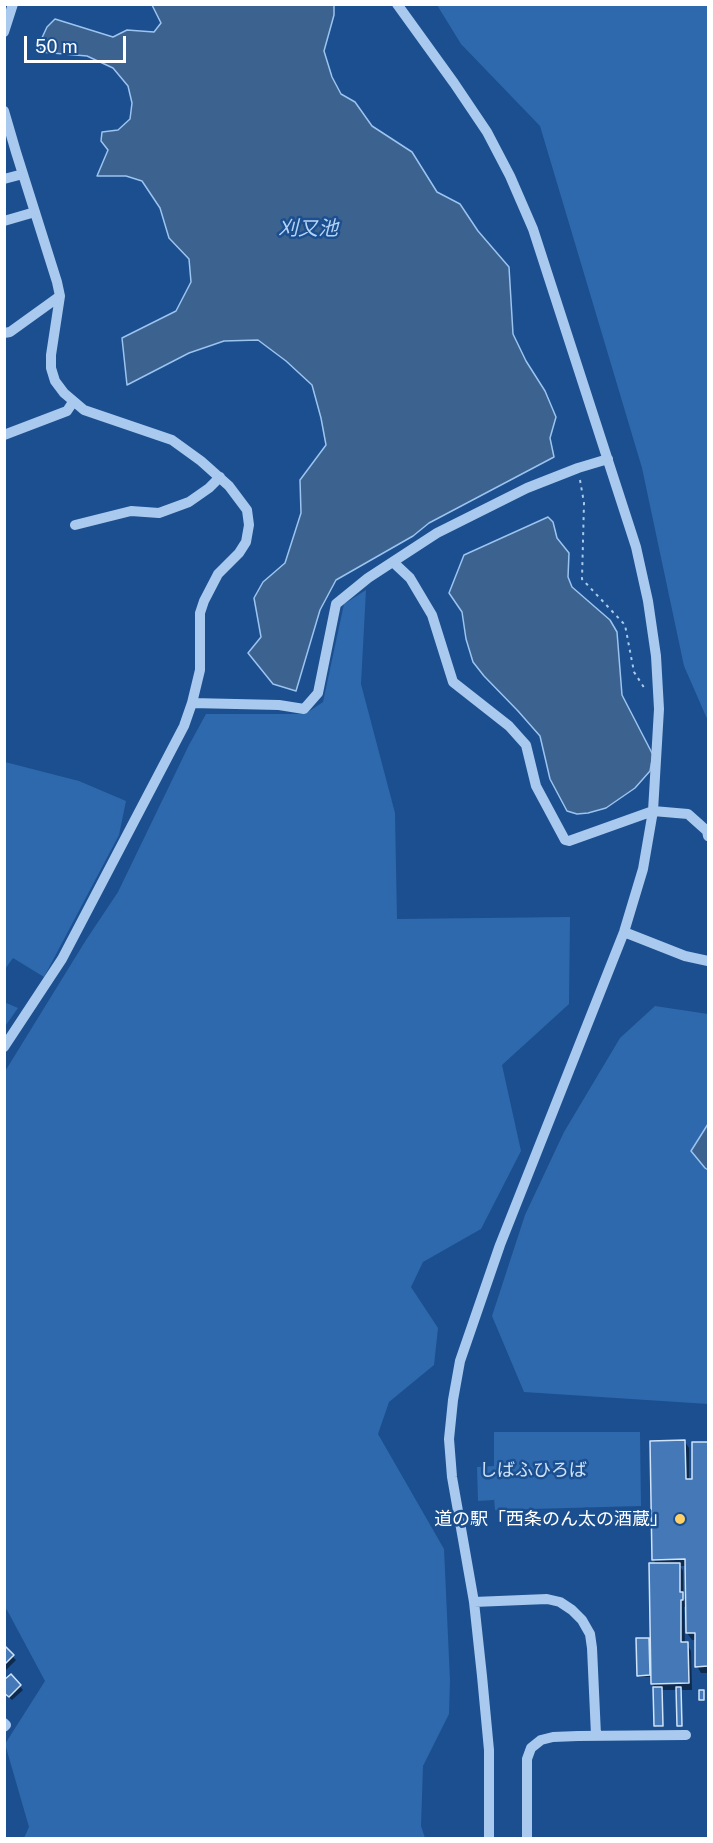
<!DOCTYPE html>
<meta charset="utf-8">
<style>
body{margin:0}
#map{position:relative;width:713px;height:1843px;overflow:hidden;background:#1b4f8f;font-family:"Public Sans",sans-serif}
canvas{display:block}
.frame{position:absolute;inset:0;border:6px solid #fff;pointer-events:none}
.scale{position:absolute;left:24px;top:36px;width:102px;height:27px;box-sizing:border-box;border:3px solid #fff;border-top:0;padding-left:8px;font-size:18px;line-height:21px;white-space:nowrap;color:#fff;-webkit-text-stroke:4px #1b4f8f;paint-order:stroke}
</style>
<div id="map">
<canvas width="713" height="1843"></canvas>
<div class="frame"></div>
<div class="scale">50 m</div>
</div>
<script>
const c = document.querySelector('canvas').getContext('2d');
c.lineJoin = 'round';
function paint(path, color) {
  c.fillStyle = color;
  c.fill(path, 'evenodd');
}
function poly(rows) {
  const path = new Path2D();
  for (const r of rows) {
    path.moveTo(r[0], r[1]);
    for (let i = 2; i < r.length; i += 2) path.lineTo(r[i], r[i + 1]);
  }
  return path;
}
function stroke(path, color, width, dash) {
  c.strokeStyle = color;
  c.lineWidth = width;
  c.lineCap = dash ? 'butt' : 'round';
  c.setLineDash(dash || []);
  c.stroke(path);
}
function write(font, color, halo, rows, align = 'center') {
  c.font = font + ' "Public Sans","Noto Sans JP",sans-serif';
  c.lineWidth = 5;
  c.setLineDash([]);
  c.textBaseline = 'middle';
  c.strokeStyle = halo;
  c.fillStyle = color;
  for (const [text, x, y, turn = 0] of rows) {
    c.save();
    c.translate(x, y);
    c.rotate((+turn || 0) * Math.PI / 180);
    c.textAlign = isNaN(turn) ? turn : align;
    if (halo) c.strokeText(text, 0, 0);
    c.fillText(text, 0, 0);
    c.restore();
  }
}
paint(poly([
 [437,5,708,5,708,721,684,666,642,468,540,126,461,44],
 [366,590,361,684,395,813,397,919,570,917,569,1004,502,1065,521,1151,481,1229,423,1262,411,1287,438,1328,434,1365,389,1402,378,1434,444,1549,450,1680,449,1714,423,1766,421,1826,425,1838,24,1838,29,1827,5,1744,45,1681,7,1610,5,1608,4,1073,86,940,118,892,189,745,206,714,305,714,323,702,344,604],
 [5,762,79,781,126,801,119,835,44,977,13,958,5,969],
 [4,1002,18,1008,6,1025,5,1024],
 [655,1006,708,1014,708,1124,691,1151,705,1168,708,1170,708,1404,524,1392,492,1316,525,1215,564,1132,620,1038],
 [494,1432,640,1432,641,1506,495,1510,494,1498,494,1500,478,1501,477,1467,494,1466]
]), '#2e69ad');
const water = poly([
 [152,5,334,5,334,15,324,51,332,77,341,94,355,102,372,126,412,152,437,192,460,204,478,231,509,267,513,334,526,361,545,391,556,417,550,438,554,457,429,523,413,536,336,580,320,610,296,691,273,684,248,653,261,637,254,598,263,582,285,563,301,513,300,480,326,445,321,418,312,385,286,361,258,340,224,341,189,353,127,385,122,338,176,311,191,282,189,259,169,238,160,208,142,181,126,176,97,176,108,150,101,141,102,132,118,130,130,119,132,103,128,86,113,68,87,56,41,52,40,42,47,27,55,19,113,37,127,30,154,32,161,23,152,5],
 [548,517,553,522,557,538,569,553,568,577,572,587,610,620,617,632,622,695,653,755,650,771,635,788,606,808,588,813,577,814,567,811,550,779,540,736,518,711,484,676,473,662,466,639,462,612,449,593,464,555,548,517],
 [708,1124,708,1170,705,1168,691,1151,708,1124]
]);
paint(water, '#3c6290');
stroke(water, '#9cc4f0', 1.5);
paint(poly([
 [685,1442,689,1448,689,1480,694,1480,693,1444,708,1443,708,1673,701,1673,697,1666,696,1640,692,1640,687,1633,687,1607,684,1607,685,1644,687,1644,691,1651,692,1690,681,1690,682,1727,678,1725,678,1690,662,1690,663,1727,656,1727,655,1688,652,1683,652,1677,639,1677,638,1675,649,1651,652,1651,657,1565,653,1559],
 [680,1566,687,1566,687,1603,683,1597,683,1571],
 [4,1648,16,1660,4,1672],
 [11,1676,23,1690,12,1700,4,1693]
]), '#0007');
const building = poly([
 [685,1440,686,1479,692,1479,692,1442,708,1442,708,1666,695,1667,695,1633,686,1633,685,1559,652,1560,650,1441,685,1440],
 [649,1563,680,1563,680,1592,683,1592,683,1600,681,1600,681,1642,688,1642,689,1683,651,1684,649,1563],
 [636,1638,649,1638,650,1675,637,1676,636,1638],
 [4,1645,14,1655,4,1665,4,1645],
 [11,1674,21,1685,9,1697,4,1693,4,1680,11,1674],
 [653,1687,662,1687,663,1726,654,1726,653,1687],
 [676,1687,681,1687,682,1726,677,1726,676,1687],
 [699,1690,704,1690,704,1700,699,1700,699,1690]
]);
paint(building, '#4478b7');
stroke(building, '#cfe3fa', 1.5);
stroke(poly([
 [580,480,584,503,582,579,625,625,634,672,645,689]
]), '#a9c9ee', 2, [3, 4.5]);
stroke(poly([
 [397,4,454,83,487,132,510,176,533,229,636,547,648,601,656,656,659,709,653,811,643,869,624,932,500,1245,460,1361,453,1400,449,1439,452,1477,474,1602,482,1676,489,1750,489,1838],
 [4,32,13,4],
 [4,111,16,152,57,282,60,296,51,355,51,368,55,381,64,393,84,410,172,440,201,461,229,486,247,510,249,525,246,542,239,553,218,574,204,601,200,613,200,670,192,703,184,726,62,959,4,1047],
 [4,179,23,174],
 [4,221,35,212],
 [4,333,10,332,60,296],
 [4,435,67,411,73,402],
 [75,525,131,511,159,513,189,502,209,488,220,477],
 [393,562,410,578,432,615,453,682,509,726,526,745,536,786,565,840,569,841,653,811,688,814,707,831,708,836],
 [192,703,279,705,304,709,318,693,336,604,368,578,437,533,527,488,578,468,608,459],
 [624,932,685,956,708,961],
 [474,1602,547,1599,560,1602,572,1610,582,1620,590,1634,592,1648,596,1735],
 [4,1723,6,1725,4,1727],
 [527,1838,527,1759,531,1748,541,1740,553,1737,578,1736,686,1735]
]), '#a9c9ee', 10);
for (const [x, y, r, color] of [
 [680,1519,6,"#ffd166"]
]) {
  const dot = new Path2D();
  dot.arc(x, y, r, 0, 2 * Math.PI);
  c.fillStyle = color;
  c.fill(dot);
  stroke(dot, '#1b4f8f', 2);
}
write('18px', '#cfe3fa', '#1b4f8f', [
 ["しばふひろば",533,1470]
]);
write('18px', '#fff', '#1b4f8f', [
 ["道の駅「西条のん太の酒蔵」",668,1519]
], 'right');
write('italic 20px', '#b5d3f5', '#1b4f8f', [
 ["刈又池",308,229]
]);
</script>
